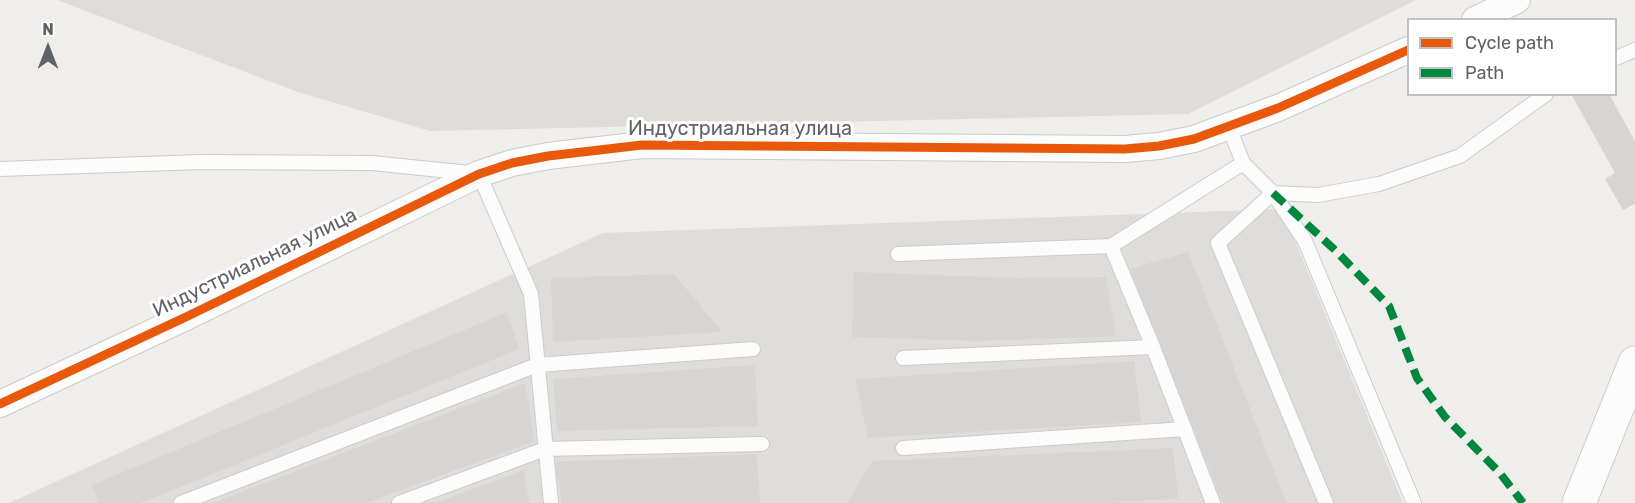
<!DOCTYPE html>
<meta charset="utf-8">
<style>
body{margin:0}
#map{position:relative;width:1635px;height:503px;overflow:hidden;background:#efeeea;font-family:Rubik,sans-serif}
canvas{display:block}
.legend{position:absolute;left:1407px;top:18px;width:210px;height:78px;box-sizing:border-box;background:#fff;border:2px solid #bfc1c3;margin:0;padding:8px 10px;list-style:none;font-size:18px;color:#5f6368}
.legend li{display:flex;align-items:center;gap:12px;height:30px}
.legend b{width:30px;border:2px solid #bfc1c3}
.north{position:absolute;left:18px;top:18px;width:60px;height:60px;-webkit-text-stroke:4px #fff;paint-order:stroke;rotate:0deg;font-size:16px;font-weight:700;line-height:24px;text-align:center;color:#5f6368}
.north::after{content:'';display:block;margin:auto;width:21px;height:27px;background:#5f6368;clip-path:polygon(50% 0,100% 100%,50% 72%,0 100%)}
</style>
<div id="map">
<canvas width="1635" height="503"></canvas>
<ul class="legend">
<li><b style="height:8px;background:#e8590c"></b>Cycle path</li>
<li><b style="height:8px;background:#00873e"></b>Path</li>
</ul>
<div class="north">N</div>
</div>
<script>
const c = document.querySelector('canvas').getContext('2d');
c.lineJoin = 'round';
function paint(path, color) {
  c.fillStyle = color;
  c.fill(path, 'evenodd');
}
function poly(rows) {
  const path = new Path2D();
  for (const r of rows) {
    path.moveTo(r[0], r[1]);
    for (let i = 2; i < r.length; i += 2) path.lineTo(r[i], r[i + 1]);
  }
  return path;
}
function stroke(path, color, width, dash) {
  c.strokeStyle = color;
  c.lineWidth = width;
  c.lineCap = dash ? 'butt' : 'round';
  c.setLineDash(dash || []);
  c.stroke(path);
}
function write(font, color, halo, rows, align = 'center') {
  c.font = font + ' Rubik,sans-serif';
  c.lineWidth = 6;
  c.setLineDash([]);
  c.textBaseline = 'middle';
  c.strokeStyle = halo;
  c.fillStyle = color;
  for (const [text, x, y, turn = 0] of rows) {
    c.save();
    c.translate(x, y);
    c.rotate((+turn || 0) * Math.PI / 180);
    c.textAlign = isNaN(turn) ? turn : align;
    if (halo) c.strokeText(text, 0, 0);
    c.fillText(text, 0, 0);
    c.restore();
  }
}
paint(poly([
 [57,0,1416,0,1188,114,430,131,298,92],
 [1282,209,1403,503,9,503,603,233]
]), '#dfddda');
paint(poly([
 [1571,94,1609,94,1635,141,1635,204,1623,210,1605,179,1615,173],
 [1188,252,1287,503,1223,503,1130,269],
 [854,272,1015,278,1106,277,1116,336,978,341,852,337],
 [674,274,722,332,553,342,551,278],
 [507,312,519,349,141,503,99,503,92,485],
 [1134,361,1141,422,868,438,855,379],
 [755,365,758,426,557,431,553,379],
 [525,383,535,441,366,503,213,503],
 [1173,448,1178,498,1109,503,847,503,872,461],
 [757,454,760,503,562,503,555,462],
 [524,470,529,503,435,503]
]), '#d6d5d3');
const service = poly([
 [1616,58,1635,50],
 [1229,127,1243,163,1273,193,1318,195,1379,184,1460,156,1546,94],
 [0,169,200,162,372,163,479,174,531,294,551,503],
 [898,254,1111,246],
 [903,358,1153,347],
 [903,448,1185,429],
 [181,503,537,365,753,349],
 [399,503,545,449,762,444],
 [1213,503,1153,347,1111,246,1243,163],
 [1326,503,1218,243,1273,193,1305,241,1414,503]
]);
const minor = poly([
 [1475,20,1517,0],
 [0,404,188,316,479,174,512,163,548,156,642,145,1125,149,1159,146,1194,139,1278,108,1408,50]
]);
const tertiary = poly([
 [1579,503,1635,363]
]);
stroke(service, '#cbcccc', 16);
stroke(minor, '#cbcccc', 28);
stroke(tertiary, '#cbcccc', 35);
stroke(service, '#fdfcfc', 14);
stroke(minor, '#fdfcfc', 26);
stroke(tertiary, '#fdfcfc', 33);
stroke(poly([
 [1273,193,1335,250,1389,306,1417,378,1445,417,1499,472,1523,503]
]), '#00873e', 8, [15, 8]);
stroke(poly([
 [0,404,188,316,479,174,512,163,548,156,642,145,1125,149,1159,146,1194,139,1278,108,1408,50]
]), '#e8590c', 9);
write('20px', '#5f6368', '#fff', [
 ["Индустриальная улица",740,129],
 ["Индустриальная улица",255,263,-26]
]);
</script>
